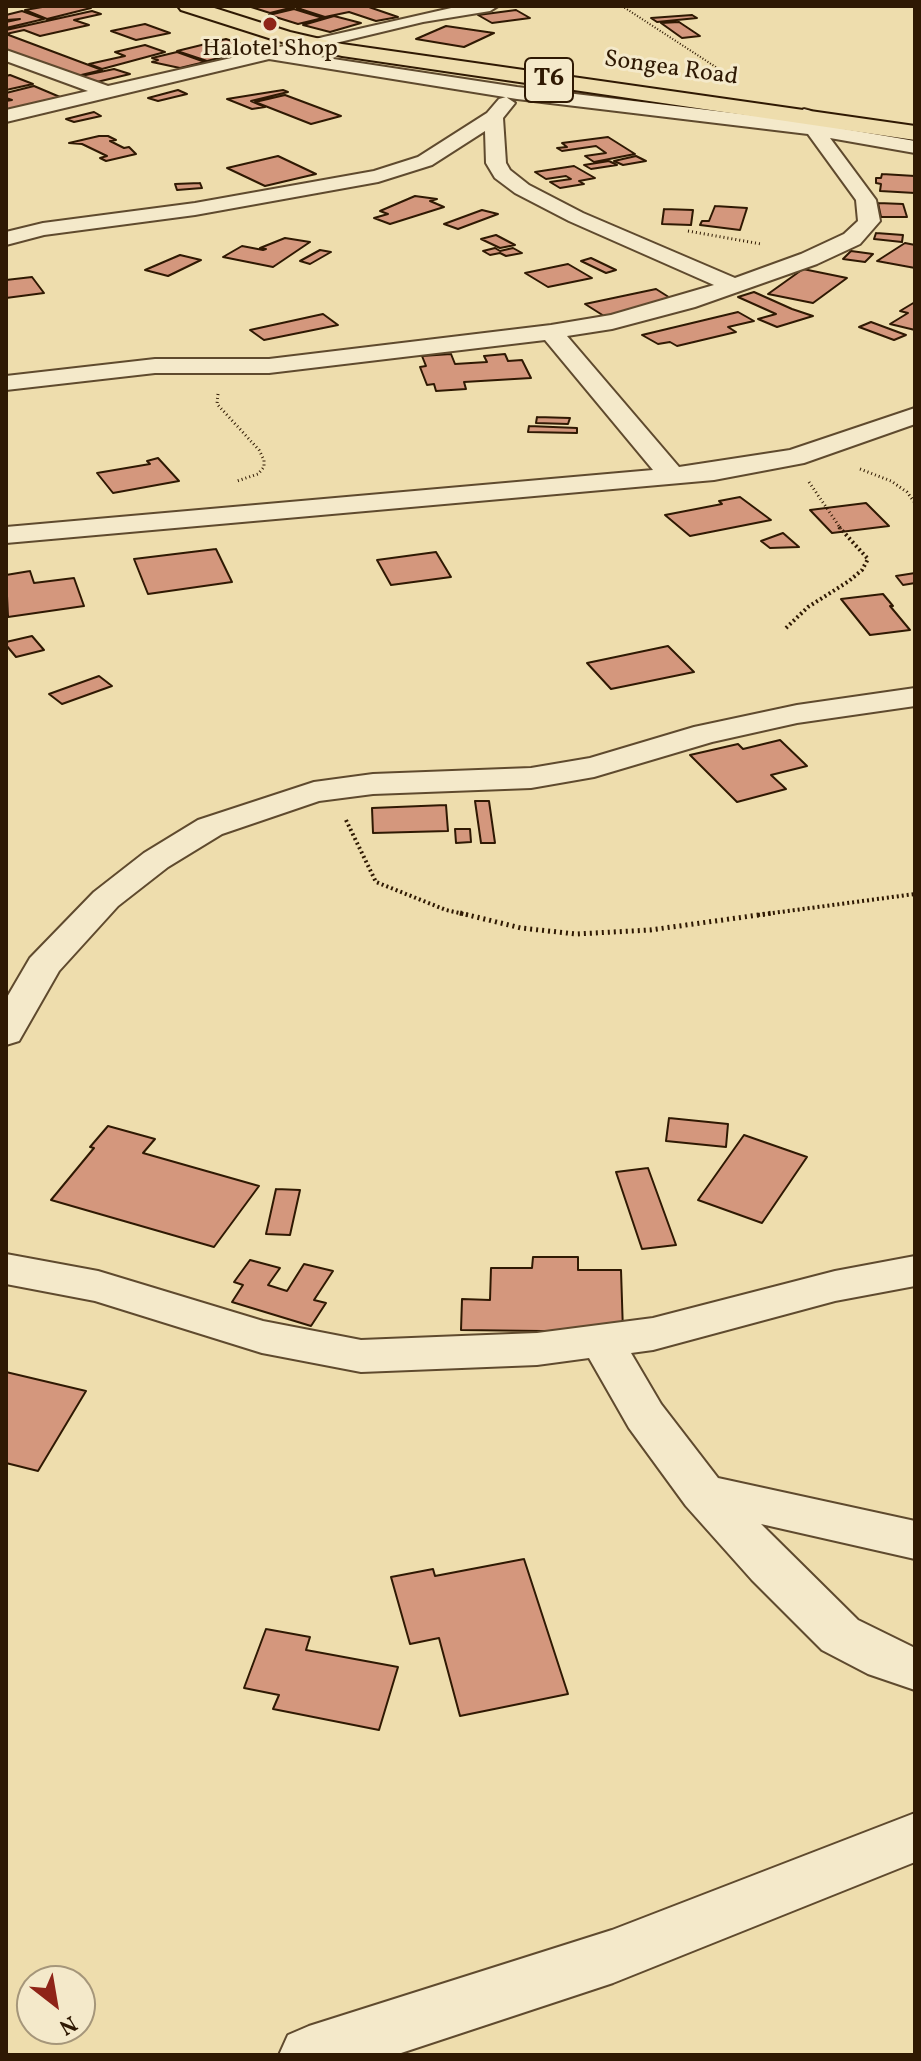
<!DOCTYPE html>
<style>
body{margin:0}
#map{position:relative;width:921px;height:2061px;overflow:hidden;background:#eeddad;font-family:Vollkorn,serif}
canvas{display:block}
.frame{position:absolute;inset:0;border:8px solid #2f1903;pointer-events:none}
.north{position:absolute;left:16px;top:1965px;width:80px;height:80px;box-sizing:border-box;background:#f4e9ca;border:2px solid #a5967a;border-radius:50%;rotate:149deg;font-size:22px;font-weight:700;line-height:32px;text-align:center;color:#2f1903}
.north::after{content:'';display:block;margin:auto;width:28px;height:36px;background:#8f2418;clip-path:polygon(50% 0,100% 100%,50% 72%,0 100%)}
</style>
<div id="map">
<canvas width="921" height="2061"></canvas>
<div class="frame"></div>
<div class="north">N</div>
</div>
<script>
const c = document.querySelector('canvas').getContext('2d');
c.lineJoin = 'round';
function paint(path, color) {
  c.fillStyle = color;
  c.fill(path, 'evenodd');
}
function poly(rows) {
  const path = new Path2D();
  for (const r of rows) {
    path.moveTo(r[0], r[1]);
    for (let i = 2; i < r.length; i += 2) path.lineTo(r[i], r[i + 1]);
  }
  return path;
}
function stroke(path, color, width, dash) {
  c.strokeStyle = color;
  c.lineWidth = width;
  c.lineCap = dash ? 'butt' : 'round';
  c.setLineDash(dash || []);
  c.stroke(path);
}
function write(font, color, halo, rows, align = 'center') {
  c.font = font + ' Vollkorn,serif';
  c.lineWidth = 6;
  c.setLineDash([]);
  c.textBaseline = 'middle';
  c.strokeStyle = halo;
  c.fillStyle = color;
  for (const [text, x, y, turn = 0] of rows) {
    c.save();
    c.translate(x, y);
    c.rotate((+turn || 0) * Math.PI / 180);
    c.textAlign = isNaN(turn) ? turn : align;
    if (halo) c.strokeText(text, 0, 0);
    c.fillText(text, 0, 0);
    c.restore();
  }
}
const building = poly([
 [48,6,86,6,91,8,47,19,25,10,48,6],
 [248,6,298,6,270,13,248,6],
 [307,6,366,6,398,17,376,21,349,12,325,17,297,8,307,6],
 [294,9,323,18,298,24,269,15,294,9],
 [516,10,530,18,492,23,478,15,516,10],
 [22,11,44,19,6,28,6,22,20,19,6,20,6,15,22,11],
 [92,11,101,14,74,20,89,25,40,36,24,30,6,34,102,70,73,77,6,51,6,30,92,11],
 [692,15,697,18,657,22,651,18,692,15],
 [334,16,361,23,330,32,303,25,334,16],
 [679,22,700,36,682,38,661,23,679,22],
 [145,24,170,33,136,40,111,31,145,24],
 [446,26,494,33,464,47,416,39,446,26],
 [226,39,256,49,207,61,177,51,226,39],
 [145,45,165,52,102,69,89,64,125,56,115,52,145,45],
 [177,52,205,62,180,68,152,62,158,60,152,58,177,52],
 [114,69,130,74,97,82,81,76,114,69],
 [10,75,33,84,6,90,6,76,10,75],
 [34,86,60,97,6,110,6,101,12,100,6,98,6,93,34,86],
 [178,90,187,94,158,101,148,98,178,90],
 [283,90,288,92,251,101,265,107,252,109,227,99,283,90],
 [285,95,341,116,311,124,255,102,285,95],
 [94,112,101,116,74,122,66,119,94,112],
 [99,136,108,136,116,140,110,141,124,148,129,147,136,154,106,161,100,158,107,156,82,144,69,143,99,136],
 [608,137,635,154,594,162,585,156,606,153,596,146,562,151,557,148,567,147,562,143,608,137],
 [278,156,316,174,265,186,227,168,278,156],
 [636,156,646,161,623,165,614,161,636,156],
 [609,161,617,165,591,169,584,165,609,161],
 [574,166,595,178,579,181,584,184,560,188,550,182,571,179,566,176,546,179,535,172,574,166],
 [882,174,915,176,915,193,880,191,881,184,876,183,876,178,881,178,882,174],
 [200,183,202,188,177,190,175,184,200,183],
 [415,196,437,199,430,201,444,207,390,224,374,218,388,214,380,211,415,196],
 [878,203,903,204,907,217,881,217,878,203],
 [715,206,747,208,740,230,700,225,702,221,709,221,715,206],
 [664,209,693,210,691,225,662,224,664,209],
 [482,210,498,214,458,229,444,224,482,210],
 [876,233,903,235,902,242,874,239,876,233],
 [496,235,515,245,500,248,481,239,496,235],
 [285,238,310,242,273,267,223,257,242,246,263,250,266,249,260,248,285,238],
 [905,243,915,245,915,268,877,261,905,243],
 [495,248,500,251,513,248,522,253,506,256,500,253,490,255,483,251,495,248],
 [320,250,331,252,310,264,300,261,320,250],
 [851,251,873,254,865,262,843,259,851,251],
 [180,255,201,260,168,276,145,270,180,255],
 [591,258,616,270,606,273,581,261,591,258],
 [568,264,592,278,548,287,525,273,568,264],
 [803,269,847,278,813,303,768,294,803,269],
 [32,277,44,293,6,298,6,280,32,277],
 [656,289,675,301,604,316,585,304,656,289],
 [754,292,792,309,813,316,777,327,758,319,776,314,738,297,754,292],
 [915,302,915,330,890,324,908,313,900,311,915,302],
 [738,312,754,321,728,327,736,332,677,346,670,342,658,344,642,335,738,312],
 [323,314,338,325,264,340,250,330,323,314],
 [871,322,906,335,894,340,859,327,871,322],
 [451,354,455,364,487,362,484,356,505,354,508,361,522,360,531,378,464,382,466,389,436,391,434,384,427,385,420,367,426,366,422,356,451,354],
 [537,417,570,418,568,424,536,423,537,417],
 [529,426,577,428,577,433,528,432,529,426],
 [158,458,179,481,113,493,97,473,150,464,147,461,158,458],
 [740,497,771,520,690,536,665,515,722,504,719,501,740,497],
 [866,503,889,526,832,533,810,510,866,503],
 [783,533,799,547,770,548,761,541,783,533],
 [216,549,232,582,148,594,134,559,216,549],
 [436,552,451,577,391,585,377,560,436,552],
 [30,571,34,583,74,578,84,606,8,617,6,575,30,571],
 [915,573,915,583,903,585,896,576,915,573],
 [883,594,893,606,890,606,910,630,870,635,841,599,883,594],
 [32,636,44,650,16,657,6,645,6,642,32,636],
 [668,646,694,672,611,689,587,663,668,646],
 [99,676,112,686,62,704,49,694,99,676],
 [780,740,807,766,771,775,786,789,737,802,690,755,738,744,743,749,780,740],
 [475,801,489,801,495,843,481,843,475,801],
 [446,805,448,831,373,833,372,808,446,805],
 [455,829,470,829,471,842,456,843,455,829],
 [669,1118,728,1124,726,1147,666,1141,669,1118],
 [108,1126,155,1139,143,1153,259,1186,214,1247,51,1200,94,1148,90,1147,108,1126],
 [744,1135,807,1157,762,1223,698,1200,744,1135],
 [648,1168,676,1245,642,1249,616,1172,648,1168],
 [276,1189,300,1190,290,1235,266,1234,276,1189],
 [533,1257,578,1257,578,1270,621,1270,623,1332,461,1330,462,1299,490,1300,491,1268,532,1268,533,1257],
 [250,1260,280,1268,268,1285,287,1291,304,1264,333,1271,314,1300,326,1303,311,1326,232,1302,243,1285,234,1282,250,1260],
 [6,1372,86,1391,38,1471,6,1463,6,1372],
 [524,1559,568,1694,460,1716,439,1638,410,1644,391,1577,433,1569,435,1576,524,1559],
 [266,1629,310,1637,306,1650,398,1667,379,1730,273,1709,279,1695,244,1688,266,1629]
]);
paint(building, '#d4977d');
stroke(building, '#2f1903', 2);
const minor = poly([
 [460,6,498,6,490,11,423,22,294,53,517,87,799,121,795,115,804,109,811,111,821,125,915,141,915,153,830,138,876,200,880,221,860,244,817,264,695,307,612,329,567,336,679,467,790,450,915,408,915,424,804,463,714,480,6,543,6,527,653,470,545,340,269,373,155,373,6,390,6,376,155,359,269,359,551,325,611,315,714,285,569,221,515,193,495,178,486,163,485,131,432,165,378,182,195,215,44,235,6,245,6,232,43,223,195,203,374,171,418,157,487,113,499,99,506,97,515,103,503,118,506,163,510,170,529,185,583,213,735,278,801,254,844,234,858,221,856,200,808,134,517,99,269,59,6,122,6,110,88,91,6,61,6,50,108,86,460,6],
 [915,688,915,706,797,723,712,742,594,777,531,788,373,794,319,801,222,834,168,867,118,906,59,971,19,1041,6,1045,6,999,30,958,94,892,144,853,198,820,314,782,373,774,531,768,590,758,694,727,797,705,915,688],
 [6,1254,98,1271,263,1321,361,1340,537,1333,653,1318,835,1271,915,1256,915,1286,835,1301,653,1350,631,1353,661,1404,718,1478,915,1521,915,1559,761,1524,858,1620,915,1648,915,1690,868,1674,822,1650,752,1580,686,1506,629,1428,589,1358,537,1365,361,1372,262,1353,95,1301,6,1284,6,1254],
 [915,1813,915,1862,613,1983,395,2055,279,2055,288,2035,309,2026,612,1930,915,1813]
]);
const trunk = poly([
 [178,6,208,6,290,32,342,44,915,126,915,140,342,56,278,41,181,10,178,6]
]);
stroke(minor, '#5f4a2e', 4);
stroke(trunk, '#2f1903', 4);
stroke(poly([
 [622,6,725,73]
]), '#2f1903', 2, [1, 2]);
stroke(poly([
 [688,231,761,244],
 [218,394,217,404,259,450,264,460,264,467,258,474,237,481],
 [860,469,891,481,907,492,915,503],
 [809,482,841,529]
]), '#2f1903', 3, [1, 3]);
stroke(poly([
 [786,628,808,607,849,581,862,570,868,559,839,527],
 [346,820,376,882,446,910,468,915],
 [758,915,915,894]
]), '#2f1903', 4, [2, 3]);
stroke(poly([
 [460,913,521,928,576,934,650,930,773,913]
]), '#2f1903', 5, [2, 4]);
paint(minor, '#f4e9ca');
paint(trunk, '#eeddad');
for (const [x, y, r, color] of [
 [270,24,8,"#8f2418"]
]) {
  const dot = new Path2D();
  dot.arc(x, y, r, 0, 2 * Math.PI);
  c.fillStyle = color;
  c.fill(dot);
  stroke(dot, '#f4e9ca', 3);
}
write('24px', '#2f1903', '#f4e9ca', [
 ["Halotel Shop",270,51]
]);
write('24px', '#2f1903', '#f4e9ca', [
 ["Songea Road",671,70,8]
]);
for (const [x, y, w] of [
 [549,80,48]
]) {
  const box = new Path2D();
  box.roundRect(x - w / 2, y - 22, w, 44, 6);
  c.fillStyle = '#f4e9ca';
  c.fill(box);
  stroke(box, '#2f1903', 2);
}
write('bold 26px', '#2f1903', null, [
 ["T6",549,80]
]);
</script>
